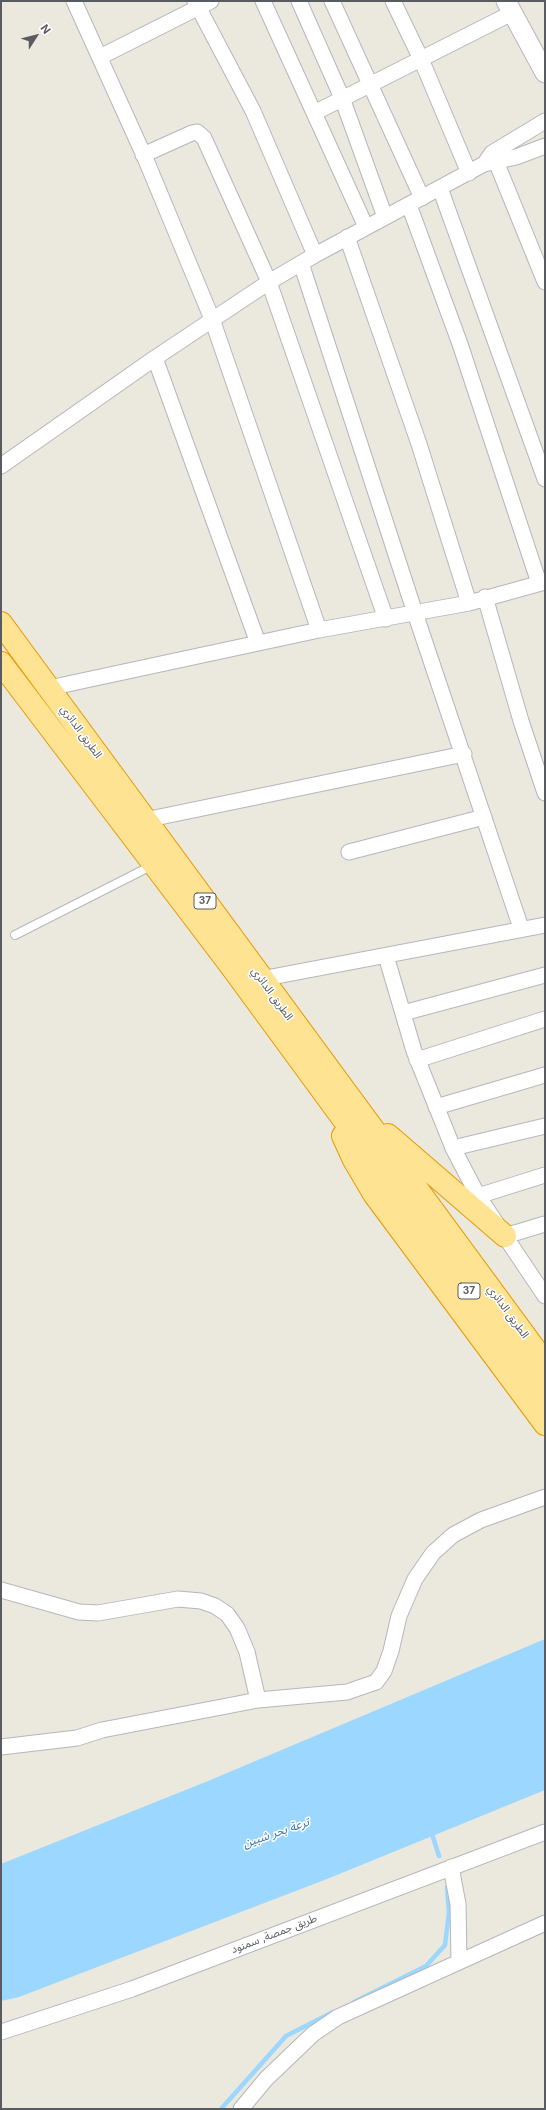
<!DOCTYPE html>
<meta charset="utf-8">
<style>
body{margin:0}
#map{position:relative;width:546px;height:2110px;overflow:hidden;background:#ebe8de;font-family:Inter,sans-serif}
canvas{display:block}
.frame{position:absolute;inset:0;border:2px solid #585c60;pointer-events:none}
.north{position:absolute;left:16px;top:16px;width:40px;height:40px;-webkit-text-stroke:3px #fff;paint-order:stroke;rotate:54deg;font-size:11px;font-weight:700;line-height:16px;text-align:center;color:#585c60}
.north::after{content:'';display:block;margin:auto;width:14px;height:18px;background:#585c60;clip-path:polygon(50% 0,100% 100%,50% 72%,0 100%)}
</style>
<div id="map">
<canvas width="546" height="2110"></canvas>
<div class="frame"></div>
<div class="north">N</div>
</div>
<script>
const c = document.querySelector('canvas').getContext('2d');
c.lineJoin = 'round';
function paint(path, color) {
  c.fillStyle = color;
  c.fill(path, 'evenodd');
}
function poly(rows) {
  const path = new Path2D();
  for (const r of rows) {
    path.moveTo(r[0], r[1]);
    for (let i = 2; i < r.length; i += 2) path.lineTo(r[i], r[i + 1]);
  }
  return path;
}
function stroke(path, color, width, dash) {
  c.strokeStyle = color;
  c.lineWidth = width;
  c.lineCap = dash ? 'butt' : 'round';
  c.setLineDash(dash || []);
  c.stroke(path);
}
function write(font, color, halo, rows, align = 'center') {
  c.font = font + ' Inter,"Noto Sans Arabic",sans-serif';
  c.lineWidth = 3;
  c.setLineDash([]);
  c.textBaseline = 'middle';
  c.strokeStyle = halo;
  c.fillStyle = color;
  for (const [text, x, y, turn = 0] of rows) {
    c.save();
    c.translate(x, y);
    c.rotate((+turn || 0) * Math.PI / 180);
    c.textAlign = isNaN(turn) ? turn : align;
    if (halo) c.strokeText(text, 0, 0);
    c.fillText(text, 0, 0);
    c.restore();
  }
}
paint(poly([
 [545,1639,545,1790,327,1879,19,1997,1,2001,1,1864,208,1781]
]), '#9bd7ff');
stroke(poly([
 [431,1831,439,1856],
 [354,2002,426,1966,445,1945,449,1912,447,1887],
 [221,2109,286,2036,333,2012]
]), '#9bd7ff', 4.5);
const service = poly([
 [15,935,153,865]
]);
const minor = poly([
 [74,1,146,160,212,319,319,630],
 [195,1,253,111,315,255],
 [263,1,366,227],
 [299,1,342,98,385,217],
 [332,1,422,198],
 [393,1,421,59,469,173],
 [100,57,211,1],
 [314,113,512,13],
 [493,154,545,282],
 [143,155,192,133,197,132,204,138,269,282,386,619],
 [487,160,492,153,545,121],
 [440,188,545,479],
 [409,205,460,344,539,583],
 [347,237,419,444,469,603],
 [301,263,415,613,521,928],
 [155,358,258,643],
 [1,466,155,358,269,282,315,255,484,164,516,157,545,146],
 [485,597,521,721,545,793],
 [49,688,319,630,469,603,545,582],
 [145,820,464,754],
 [349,852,484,817],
 [386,956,414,1051,453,1148,478,1196,545,1296],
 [261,979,545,925],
 [403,1013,545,975],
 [417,1060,545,1019],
 [436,1107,545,1075],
 [453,1148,545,1126],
 [478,1196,545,1175],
 [505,1236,545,1224],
 [1,1590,79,1612,98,1613,178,1599,201,1601,215,1606,227,1614,237,1628,247,1652,258,1700],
 [1,1747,77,1738,102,1730,258,1700,347,1692,376,1682,384,1671,391,1651,399,1616,415,1579,433,1553,453,1535,481,1520,545,1497],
 [459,1962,545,1923],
 [1,2032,132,1989,545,1832],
 [241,2109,266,2079,313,2034,338,2017,459,1962,458,1904,451,1867]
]);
const tertiary = poly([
 [506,1,545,73]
]);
const trunk = poly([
 [1,623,545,1363],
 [1,663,231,966,545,1394],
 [388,1135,505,1236],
 [343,1136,354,1160,374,1194,545,1424]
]);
stroke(service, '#b5b7bc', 10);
stroke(minor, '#b5b7bc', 17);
stroke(tertiary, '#b5b7bc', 21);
stroke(trunk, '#ea9900', 24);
stroke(service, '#fff', 8);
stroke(minor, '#fff', 15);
stroke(tertiary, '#fff', 19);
stroke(trunk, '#fee392', 22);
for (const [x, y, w] of [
 [205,901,22],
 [469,1291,22]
]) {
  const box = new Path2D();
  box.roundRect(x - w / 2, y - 8, w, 16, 3);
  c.fillStyle = '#fff';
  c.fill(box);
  stroke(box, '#585c60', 1);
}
write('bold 10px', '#585c60', null, [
 ["37",205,901],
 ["37",469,1291]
]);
write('11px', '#585c60', '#fff', [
 ["الطريق الدائري",81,732,54],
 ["الطريق الدائري",272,994,54],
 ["الطريق الدائري",508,1312,54],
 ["طريق جمصة, سمنود",274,1934,-21]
]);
write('italic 12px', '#3978b1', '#fff', [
 ["ترعة بحر شبين",276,1833,-19]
]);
</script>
